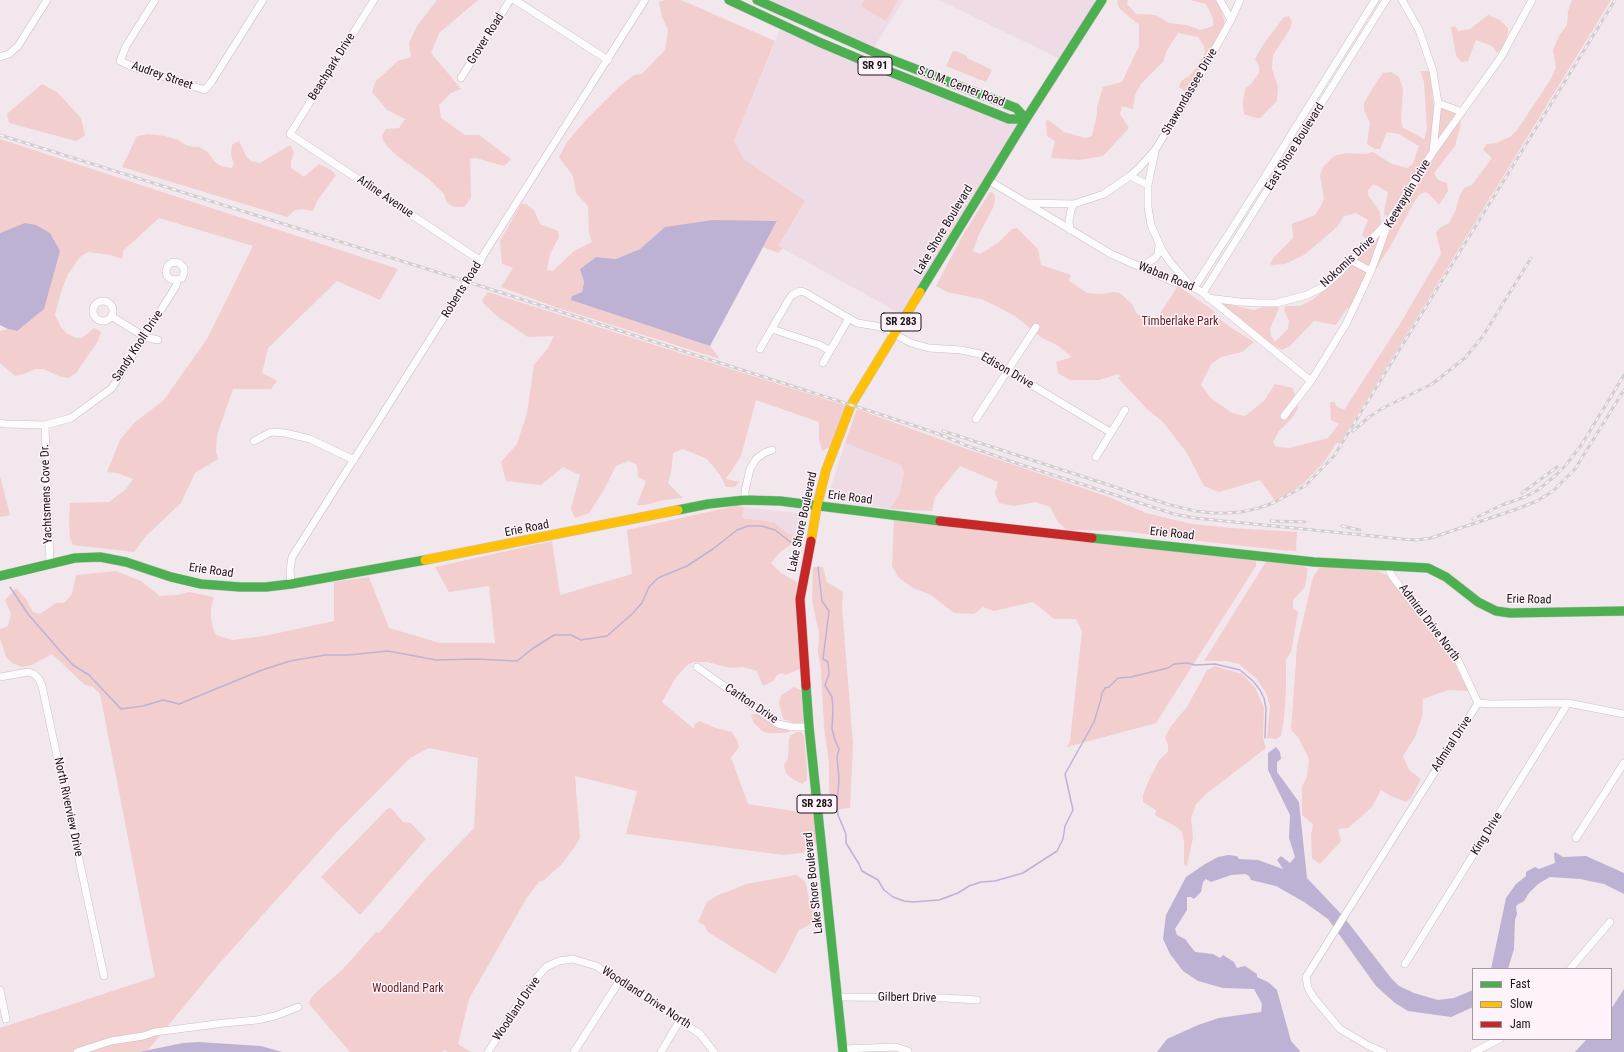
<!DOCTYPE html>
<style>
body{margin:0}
#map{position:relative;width:1624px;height:1052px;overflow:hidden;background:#f2e7ed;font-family:"Roboto Condensed",sans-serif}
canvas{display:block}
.legend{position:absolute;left:1472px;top:968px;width:140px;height:72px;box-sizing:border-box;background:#fef3fa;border:1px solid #a2999f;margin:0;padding:5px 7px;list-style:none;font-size:12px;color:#191316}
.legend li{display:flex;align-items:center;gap:8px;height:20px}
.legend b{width:20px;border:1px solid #a2999f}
</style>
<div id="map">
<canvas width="1624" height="1052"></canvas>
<ul class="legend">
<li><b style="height:5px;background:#4caf50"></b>Fast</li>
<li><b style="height:5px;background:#ffc107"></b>Slow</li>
<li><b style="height:5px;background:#c62828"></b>Jam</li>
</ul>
</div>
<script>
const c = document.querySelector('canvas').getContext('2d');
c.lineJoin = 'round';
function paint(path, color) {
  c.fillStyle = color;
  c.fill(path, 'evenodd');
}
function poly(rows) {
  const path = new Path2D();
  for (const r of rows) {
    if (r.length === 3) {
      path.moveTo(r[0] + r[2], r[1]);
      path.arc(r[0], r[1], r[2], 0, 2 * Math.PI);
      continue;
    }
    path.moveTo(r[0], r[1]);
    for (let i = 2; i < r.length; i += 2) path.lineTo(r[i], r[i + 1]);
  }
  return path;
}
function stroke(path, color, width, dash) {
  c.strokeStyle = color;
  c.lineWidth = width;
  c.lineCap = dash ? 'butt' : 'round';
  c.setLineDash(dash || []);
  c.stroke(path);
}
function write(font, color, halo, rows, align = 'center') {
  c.font = font + ' "Roboto Condensed",sans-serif';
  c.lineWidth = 3;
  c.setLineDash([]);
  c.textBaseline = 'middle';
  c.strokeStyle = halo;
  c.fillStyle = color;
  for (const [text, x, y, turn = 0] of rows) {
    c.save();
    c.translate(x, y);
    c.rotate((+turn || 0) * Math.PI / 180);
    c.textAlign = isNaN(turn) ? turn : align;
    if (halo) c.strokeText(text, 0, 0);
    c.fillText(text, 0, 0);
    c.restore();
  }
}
paint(poly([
 [769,0,904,0,874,47],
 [939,0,1099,0,1060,59],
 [780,30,945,97,1018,124,901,314,778,246,805,201,744,159,734,141],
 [845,443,901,465,904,472,900,492,890,509,830,500,830,490],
 [744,507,805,514,800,538,788,534,774,522,742,518]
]), '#efdbe6');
paint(poly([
 [437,0,478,0,439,33,431,53,461,89,451,93,439,105,441,118,465,135,479,135,511,159,504,166,476,158,470,159,471,198,464,207,454,207,447,203,444,194,429,179,397,156,387,146,383,140,382,135,386,129,399,128,405,119,387,110,372,92,376,81,398,61,411,57,409,43,417,26],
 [665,0,681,0,775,41,734,141,744,159,805,201,778,246,783,248,778,253,763,247,777,222,665,227,640,249,616,259,596,257,580,269,584,282,582,292,572,296,572,300,710,346,720,359,558,308,501,287,513,268,502,264,500,241,521,204,526,204,534,210,540,224,558,231,559,237,550,254,547,270,553,271,574,251,592,242,589,233,588,206,576,193,573,176,559,157,567,142,585,121,619,87,634,75,642,74,665,50,668,30,662,17,659,2],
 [864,0,898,0,886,21,861,6],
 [1118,0,1128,0,1127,4,1136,14,1156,15,1169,23,1187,25,1200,30,1213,26,1213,18,1206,4,1190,0,1217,0,1219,2,1224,20,1225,28,1187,93,1179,87,1181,81,1189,76,1196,68,1205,53,1204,46,1198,37,1178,33,1167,50,1163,62,1141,84,1135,95,1133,109,1122,106,1120,114,1129,128,1103,156,1079,160,1051,158,1055,141,1047,136,1046,121,1048,120,1064,132,1085,138,1092,136,1097,115,1097,107,1103,87,1122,82,1139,46,1139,25,1119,8,1117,2],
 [1572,0,1611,0,1340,443,1336,443,1325,461,1304,483,1276,502,1260,480,1219,492,1204,486,1187,453,1177,440,1163,422,1147,409,1118,378,1120,376,1118,374,1099,380,1070,380,1058,373,1056,362,1072,357,1057,345,1042,338,1015,316,996,306,981,299,947,292,936,286,964,233,990,192,993,193,995,196,994,206,979,234,973,251,980,254,998,243,1012,229,1017,228,1038,249,1041,265,1071,275,1069,281,1087,293,1102,294,1113,292,1120,293,1132,304,1137,314,1155,321,1178,286,1214,311,1216,316,1233,329,1254,342,1242,352,1221,357,1211,364,1201,385,1211,398,1232,413,1245,416,1264,401,1275,384,1293,388,1298,409,1291,419,1279,431,1273,442,1276,447,1289,448,1328,438,1339,424,1331,420,1330,402,1334,402,1337,407,1344,410,1400,324,1441,254,1436,232,1441,227,1449,223,1456,210,1459,197,1464,188,1472,185,1492,158,1483,150,1486,144,1496,143,1510,137,1517,130,1551,79,1556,67,1553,50,1559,36,1567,25,1568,11],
 [1488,15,1500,20,1508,28,1508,33,1503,47,1497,53,1492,46,1476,40,1468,61,1462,62,1456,56,1451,27,1455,26,1458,31,1470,29],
 [1289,16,1292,22,1290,29,1273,55,1272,69,1278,87,1277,101,1260,118,1256,118,1244,114,1243,103,1245,89,1252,83,1259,73,1259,66,1255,59,1263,45,1284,17],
 [953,51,955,52,956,51,967,56,967,58,992,70,986,82,946,66],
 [1420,71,1430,71,1434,111,1431,147,1424,165,1391,214,1385,216,1384,212,1388,192,1374,184,1368,190,1368,195,1380,212,1381,222,1372,235,1366,239,1362,235,1368,220,1356,213,1344,216,1337,227,1304,255,1285,264,1272,265,1270,264,1274,257,1293,238,1292,224,1315,215,1322,204,1324,198,1320,175,1323,167,1334,156,1346,153,1366,154,1373,152,1392,164,1408,168,1413,163,1419,146,1399,134,1387,132,1380,149,1375,149,1367,144,1370,123,1364,110,1364,103,1374,86,1383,73,1391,72,1399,77,1403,89,1401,119,1402,127,1424,139,1427,129,1425,97,1424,82],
 [42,84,57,92,81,118,85,136,76,141,9,123,7,114],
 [1438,107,1457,113,1461,124,1455,146,1434,173,1438,180,1447,183,1448,191,1439,205,1429,194,1425,192,1419,195,1413,204,1390,247,1380,262,1360,298,1346,310,1336,325,1314,321,1290,346,1282,350,1265,340,1220,304,1226,304,1254,310,1268,305,1274,305,1279,308,1270,329,1271,336,1275,342,1288,329,1289,321,1284,310,1285,306,1300,306,1312,300,1341,276,1361,253,1375,242,1396,216,1428,166],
 [148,134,165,136,178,140,186,145,194,147,199,147,208,152,215,162,221,166,231,168,234,165,231,155,232,145,239,141,246,156,251,161,260,163,290,145,294,152,291,161,291,168,304,177,319,164,331,170,336,175,317,201,313,211,302,209,295,210,287,217,122,167,137,136],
 [0,139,398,269,380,300,337,281,268,348,262,373,277,381,271,389,233,389,217,435,216,452,218,459,195,473,181,503,146,536,134,552,73,545,70,538,69,521,70,503,109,502,126,489,133,479,117,473,107,472,120,440,135,422,163,401,207,339,253,246,159,218,123,251,122,259,110,255,88,252,80,257,68,274,61,292,55,315,61,327,66,333,76,338,82,338,94,328,101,332,98,341,76,373,68,378,59,376,43,369,35,369,24,374,15,376,0,363,0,331,8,329,17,331,9,230,0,233],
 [488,292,847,406,830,447,822,451,819,439,819,422,756,400,741,456,726,479,740,482,734,487,726,487,720,475,707,459,683,449,673,453,671,473,668,483,683,498,664,500,645,505,637,505,646,481,638,477,637,465,629,461,616,466,604,490,589,513,575,518,571,509,580,475,563,467,541,485,506,481,501,462,517,444,527,413,534,365,548,348,554,336,528,337,498,317,485,305,482,300],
 [857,409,967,449,1109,497,1146,513,1192,524,1231,528,1297,532,1296,551,1280,550,1191,540,1123,531,1067,530,1058,522,1050,507,1035,502,1014,506,999,503,995,493,998,482,960,466,935,497,932,511,890,509,900,492,904,472,901,465,845,443],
 [0,476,10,515,0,517],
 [735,506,744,507,742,518,774,522,788,534,800,538,780,552,771,563,781,573,797,582,797,627,800,669,785,675,782,673,777,675,773,681,763,686,757,671,743,667,730,668,708,662,694,662,687,665,675,679,662,702,694,729,694,725,699,721,716,728,732,732,737,740,739,747,730,759,732,760,748,804,813,814,816,831,816,844,802,853,783,855,626,834,637,791,575,776,580,838,574,848,561,865,544,880,539,882,526,899,469,999,458,1044,471,1052,448,1052,444,1050,442,1052,350,1052,309,1004,310,1000,314,994,343,969,376,932,379,933,427,877,474,828,478,758,429,748,410,758,336,833,218,965,148,1050,139,1052,0,1052,0,1028,155,977,100,694,93,687,85,685,52,654,32,665,22,667,12,663,6,657,0,638,0,629,8,626,11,614,5,600,16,588,26,599,33,612,40,614,56,603,64,603,72,594,76,575,116,571,141,581,160,596,177,595,189,592,214,597,211,608,211,617,213,628,216,635,232,640,264,636,334,621,334,582,369,577,389,628,440,643,495,643,489,586,449,592,435,567,552,541,560,595,632,574,627,530],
 [894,520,1256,557,1256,566,1156,723,1067,747,1070,741,1082,631,1076,619,1054,619,1033,602,994,611,983,607,974,614,954,613,931,595,913,588,898,577,892,566],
 [1267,560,1301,565,1308,569,1305,587,1293,600,1293,608,1298,612,1291,652,1286,660,1286,690,1284,718,1281,736,1276,739,1267,738,1270,706,1266,693,1256,678,1239,664,1227,661,1204,661],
 [1333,566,1373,569,1381,572,1390,577,1456,661,1457,669,1468,691,1448,690,1423,699,1422,717,1415,737,1403,756,1409,770,1421,779,1411,798,1406,802,1389,795,1381,790,1372,807,1348,828,1338,829,1341,841,1320,864,1312,858,1311,835,1313,824,1302,815,1302,786,1307,777,1309,759,1298,737,1291,730,1297,646,1309,594,1313,577,1319,568],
 [813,567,823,567,827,582,843,592,842,607,853,744,850,808,831,810,829,787,829,763,824,727,821,670,818,652,819,633,812,601],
 [1215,666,1242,674,1255,687,1264,708,1263,738,1266,748,1206,794,1196,804,1191,818,1193,838,1187,866,1184,865,1184,842,1182,832,1178,828,1155,815,1156,810,1143,802,1143,795,1149,780,1159,760,1168,752,1168,745,1165,737,1171,726,1187,707,1207,670],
 [794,687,801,690,804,722,799,725,783,719,779,703,781,695],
 [753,714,757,714,790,729,789,732,781,733,767,733,762,731,754,723,751,715],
 [797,732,802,732,804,737,807,769,807,780,802,784,791,778,786,773,784,765,788,758,789,739,791,735],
 [391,808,403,822,411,823,426,839,360,915,321,877,387,809],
 [796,875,805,881,811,907,819,920,799,930,785,958,775,974,708,932,704,925,698,922,707,902,718,895,732,890,746,884]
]), '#f2cece');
paint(poly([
 [713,220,777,221,710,346,571,300,572,296,582,292,584,282,580,269,596,257,616,259,640,249,665,227],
 [25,223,36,225,50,233,60,251,44,309,17,331,8,329,0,325,0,233],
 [1276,747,1280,752,1281,759,1277,762,1277,772,1299,802,1307,878,1343,916,1391,978,1399,986,1414,993,1438,1000,1454,998,1473,990,1473,1007,1451,1017,1408,1011,1395,1003,1376,986,1328,919,1304,902,1276,886,1251,880,1249,876,1245,874,1231,875,1211,882,1206,879,1203,882,1201,892,1194,899,1191,897,1187,897,1187,910,1175,929,1177,935,1185,939,1195,952,1213,954,1220,958,1223,955,1234,962,1237,968,1245,966,1257,974,1257,977,1268,982,1277,990,1291,1041,1300,1051,1299,1052,1157,1052,1167,1039,1198,1025,1219,1018,1261,1012,1262,1004,1254,989,1223,988,1198,981,1183,971,1170,954,1163,939,1166,915,1186,877,1205,864,1218,857,1228,855,1237,856,1239,859,1258,860,1283,869,1277,860,1281,856,1290,863,1295,857,1289,838,1290,815,1268,770,1268,753],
 [1555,852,1563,857,1586,856,1624,873,1624,894,1604,884,1580,879,1550,877,1538,884,1529,893,1524,901,1517,905,1516,907,1517,914,1515,920,1514,949,1508,969,1491,969,1506,898,1516,884,1526,876,1526,872,1535,867,1539,869,1555,863,1554,854],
 [1624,989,1624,1052,1575,1052,1587,1039,1611,1039,1611,1009],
 [198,1042,261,1046,282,1052,139,1052,183,1043]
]), '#beb2d4');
stroke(poly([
 [818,567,822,601,829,611,823,659,828,662,829,674,825,685,832,697,833,709,832,729,835,740,839,749,837,757,839,779,837,806,838,815,846,834,846,843,859,864,862,871,878,880,884,890,893,897,904,901,913,902,939,900,958,893,969,886,981,882,995,881,1023,873,1057,851,1063,839,1065,826,1073,810,1065,774,1094,722,1101,699,1102,693,1105,688,1109,687,1118,678,1131,677,1168,668,1174,664,1188,663,1195,665,1215,664,1240,670,1253,681,1260,690,1264,698,1266,708,1265,738],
 [10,587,28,614,61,652,73,665,89,675,121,709,143,706,163,700,179,704,262,670,290,661,325,655,348,655,388,651,436,660,475,659,517,661,532,649,554,635,571,635,581,640,607,636,632,614,642,603,649,587,658,578,687,566,713,549,737,530,748,526,762,526,775,530,793,544]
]), '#beb2d4', 1.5);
const street = poly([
 [155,0,126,46,120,61,133,67,205,90,212,81,263,0],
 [374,0,290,134,481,261],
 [515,0,608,60],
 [1220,0,1231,20],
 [1402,0,1419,30,1433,71,1438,103,1433,152],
 [0,57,9,54,18,46,47,0],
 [461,78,510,0],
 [1438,103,1462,112],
 [1155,151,1148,185,1148,207,1151,225,1162,250,1170,262,1190,285],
 [1130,176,1148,185],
 [988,180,1111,254,1174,282,1190,285,1203,293,1311,381],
 [1028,203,1074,204,1104,194,1130,176,1139,168,1155,150,1187,99,1231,20,1240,0],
 [1070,230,1069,221,1071,210,1074,204],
 [1352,261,1371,271],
 [1138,266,1144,265,1155,258,1158,254,1159,245],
 [1194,288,1256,191,1375,0],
 [1203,293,1386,0],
 [1208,298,1240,302,1259,303,1277,303,1307,295,1323,287,1339,273,1386,224],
 [103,311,10],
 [111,316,145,337,158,340],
 [772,329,820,345,830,351],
 [760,349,789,299,792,295,800,291,804,292,857,323,876,326,885,329,911,343,929,348,961,350,980,354,1110,432],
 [823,363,849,318],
 [1284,416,1311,381,1346,324,1371,271,1389,221,1433,152,1501,57,1532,0],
 [976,419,1036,327],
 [0,423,5,424,45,425,71,418,112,388,176,286,177,280,182,278,184,273,184,268,179,263,173,262,168,265,166,271,167,276,170,279,177,280],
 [45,425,50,563],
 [254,441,271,432,285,433,310,439,354,460],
 [1096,457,1125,410],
 [745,500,745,491,750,469,756,459,764,453,772,450],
 [1388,567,1392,576,1422,615,1449,647,1458,660,1478,703],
 [291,584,290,570,292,557,645,0],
 [697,667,778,724,792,727,809,727],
 [0,677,28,672,34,674,39,679,42,686,104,976],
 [1478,703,1491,704,1568,703,1624,714],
 [1576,838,1624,763],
 [1405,964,1568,703],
 [1570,969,1610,922],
 [0,990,6,1019],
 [837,997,945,998,977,1000],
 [842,1049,896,1047,908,1051],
 [77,1052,111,1041,143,1036,155,1032,224,1023,257,1020,275,1016,298,1007],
 [488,1052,528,988,546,967,559,961,573,959,596,966,620,980,700,1034,714,1052],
 [574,1052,620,980],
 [661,1052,680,1020],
 [1383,1052,1369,1046,1340,1029,1314,998,1308,988,1306,977,1478,703],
 [1474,1052,1500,1039]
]);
const fast = poly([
 [729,0,819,42,883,69,1009,119,1026,119],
 [757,0,887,58,1016,108,1026,119],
 [920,292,1026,119,1102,0],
 [678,510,708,504,745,500,780,501,940,521],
 [1092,538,1314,562,1428,568,1446,577,1478,602,1496,611,1510,613,1624,611],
 [0,576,75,558,100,557,126,562,171,577,201,584,240,587,266,587,291,584,425,560],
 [806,686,809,727,843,1052]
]);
const slow = poly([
 [811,541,817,506,826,470,851,405,920,292],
 [425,560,678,510]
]);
const jam = poly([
 [940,521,1092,538],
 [806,686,800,599,811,541]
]);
stroke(street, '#c8c0c4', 8);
stroke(fast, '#c8c0c4', 10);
stroke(slow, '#c8c0c4', 10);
stroke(jam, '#c8c0c4', 10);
stroke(street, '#fdfbfc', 7);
stroke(fast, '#4caf50', 9);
stroke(slow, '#ffc107', 9);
stroke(jam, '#c62828', 9);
const rail = poly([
 [0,135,440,273,870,411,939,434,965,445,1013,462,1174,514,1195,518,1402,539,1416,540,1431,538,1517,509,1537,501,1553,491,1575,469,1624,390],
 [943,431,1167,504,1195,511,1213,513,1227,513,1241,512,1259,508,1273,503,1305,486,1334,456,1615,0],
 [1353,431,1369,417,1383,408,1432,384,1465,358,1483,336,1531,258],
 [1522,493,1557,467],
 [1473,519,1502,505,1525,497,1538,490,1556,475,1566,465,1582,444,1624,375],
 [1271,521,1305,522],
 [1342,526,1360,530]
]);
stroke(rail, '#d0cecf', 3);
stroke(rail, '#fef3fa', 1.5, [4.5]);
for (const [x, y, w] of [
 [875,66,34],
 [901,322,40],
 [817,804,40]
]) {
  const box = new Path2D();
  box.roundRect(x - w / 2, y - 9, w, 18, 3);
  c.fillStyle = '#fef3fa';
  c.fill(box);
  stroke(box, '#191316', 1);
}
write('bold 11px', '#191316', null, [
 ["SR 91",875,66],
 ["SR 283",901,322],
 ["SR 283",817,804]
]);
write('12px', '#191316', '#fef3fa', [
 ["Grover Road",486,39,-58],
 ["Beachpark Drive",332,67,-58],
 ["Audrey Street",162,76,19],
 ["S.O.M. Center Road",961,87,21],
 ["Shawondassee Drive",1190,92,-60],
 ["East Shore Boulevard",1295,147,-58],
 ["Keewaydin Drive",1408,194,-59],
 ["Arline Avenue",385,197,34],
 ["Lake Shore Boulevard",944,230,-59],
 ["Nokomis Drive",1348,262,-43],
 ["Waban Road",1166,277,22],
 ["Roberts Road",462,290,-58],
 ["Sandy Knoll Drive",138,346,-57],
 ["Edison Drive",1007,371,30],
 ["Yachtsmens Cove Dr.",47,494,-92],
 ["Erie Road",850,498,7],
 ["Lake Shore Boulevard",803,522,-78],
 ["Erie Road",527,529,-11],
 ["Erie Road",1172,534,6],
 ["Erie Road",211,571,8],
 ["Erie Road",1529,600,1],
 ["Admiral Drive North",1429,623,53],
 ["Carlton Drive",751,704,34],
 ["Admiral Drive",1452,744,-57],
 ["North Riverview Drive",68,807,78],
 ["King Drive",1487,834,-58],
 ["Lake Shore Boulevard",814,883,-96],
 ["Woodland Drive North",646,998,33],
 ["Gilbert Drive",907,998,1],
 ["Woodland Drive",517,1009,-56]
]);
write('12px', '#621f1f', '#fef3fa', [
 ["Timberlake Park",1180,322],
 ["Woodland Park",408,989]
]);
</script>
